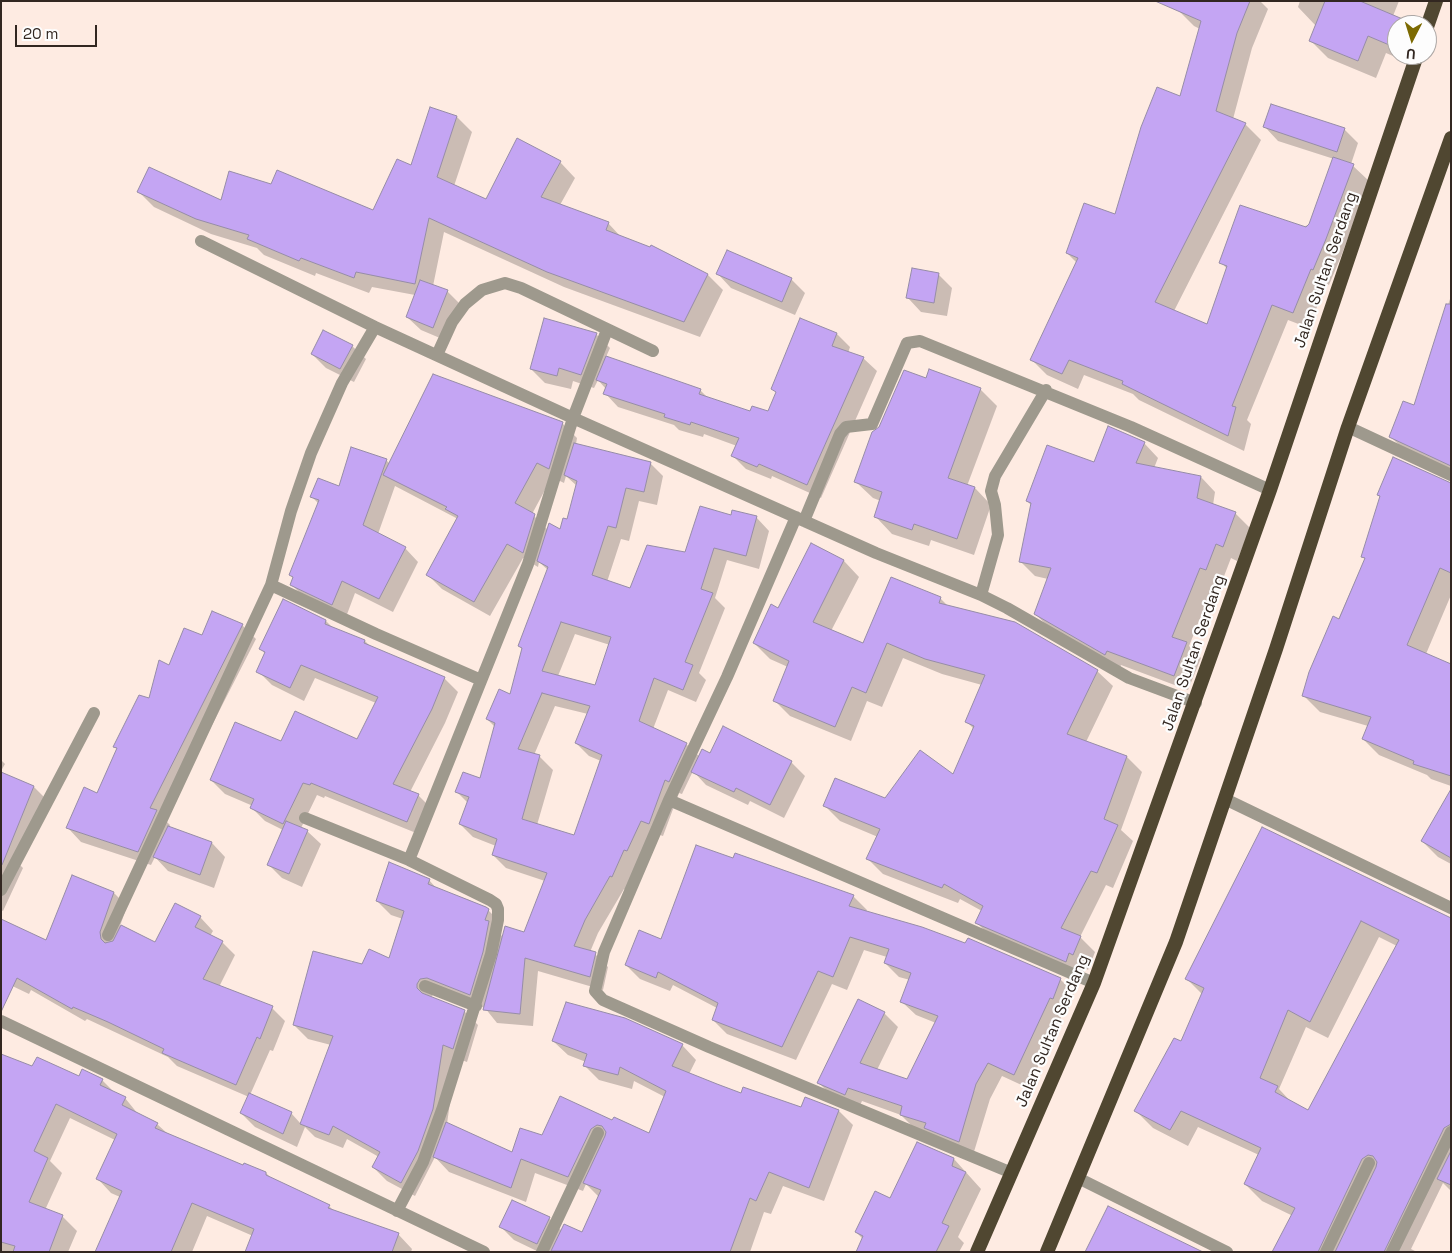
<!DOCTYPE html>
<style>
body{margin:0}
#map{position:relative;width:1452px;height:1253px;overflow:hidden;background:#feebe2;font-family:"Space Grotesk",sans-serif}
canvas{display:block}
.frame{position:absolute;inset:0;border:2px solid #322721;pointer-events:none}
.north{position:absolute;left:1387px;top:15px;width:50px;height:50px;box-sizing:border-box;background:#fdfdfd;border:1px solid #aca7a5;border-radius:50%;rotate:185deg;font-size:14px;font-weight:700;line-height:20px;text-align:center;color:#322721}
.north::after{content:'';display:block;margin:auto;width:18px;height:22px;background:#7c6a02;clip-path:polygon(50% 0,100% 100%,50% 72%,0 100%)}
.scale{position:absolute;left:15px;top:25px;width:82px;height:22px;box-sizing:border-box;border:2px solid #322721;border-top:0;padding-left:6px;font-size:15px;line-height:18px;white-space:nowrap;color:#322721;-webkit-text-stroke:4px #fdfdfd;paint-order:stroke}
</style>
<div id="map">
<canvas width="1452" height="1253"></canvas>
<div class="frame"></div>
<div class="north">U</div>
<div class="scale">20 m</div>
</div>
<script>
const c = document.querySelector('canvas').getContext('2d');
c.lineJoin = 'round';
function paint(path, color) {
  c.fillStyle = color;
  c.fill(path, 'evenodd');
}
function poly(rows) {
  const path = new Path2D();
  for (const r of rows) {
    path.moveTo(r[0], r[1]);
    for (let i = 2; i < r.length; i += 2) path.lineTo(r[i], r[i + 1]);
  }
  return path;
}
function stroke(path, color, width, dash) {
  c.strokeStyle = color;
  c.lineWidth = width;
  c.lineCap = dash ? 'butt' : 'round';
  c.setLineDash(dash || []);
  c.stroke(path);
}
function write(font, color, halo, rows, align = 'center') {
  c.font = font + ' "Space Grotesk",sans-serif';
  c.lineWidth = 4.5;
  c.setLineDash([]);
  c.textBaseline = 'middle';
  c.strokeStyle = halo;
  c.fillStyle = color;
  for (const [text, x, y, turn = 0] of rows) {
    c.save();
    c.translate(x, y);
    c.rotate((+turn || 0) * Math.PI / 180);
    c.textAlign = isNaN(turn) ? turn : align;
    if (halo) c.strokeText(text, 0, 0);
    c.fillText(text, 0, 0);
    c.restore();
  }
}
paint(poly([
 [1182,1,1260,1,1268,9,1252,48,1233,119,1245,124,1261,140,1174,311,1207,325,1227,269,1221,262,1310,224,1334,159,1278,141,1265,127,1344,129,1358,143,1351,164,1369,181,1342,254,1329,285,1326,283,1309,328,1288,320,1247,420,1251,424,1244,451,1139,400,1133,394,1084,375,1078,389,1047,375,1032,360,1077,263,1067,253,1116,216,1181,98,1200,29,1194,26,1178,10],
 [1300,1,1399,1,1393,16,1409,25,1397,25,1397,55,1416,55,1412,64,1386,53,1376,78,1328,58,1310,40,1316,26,1298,7],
 [431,108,457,117,472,132,454,186,487,201,560,162,575,178,560,205,608,223,622,238,650,249,652,246,708,275,723,290,700,337,564,287,444,232,433,286,447,291,461,305,447,341,421,330,407,317,415,295,372,287,369,293,316,273,315,276,264,255,257,248,211,234,154,207,139,192,222,202,272,185,374,211,412,167],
 [718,274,791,279,805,293,795,315,731,288],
 [938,274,952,288,947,316,921,312,908,298],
 [1451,296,1451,473,1407,453,1391,437,1414,406],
 [801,320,837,334,850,347,848,353,863,358,877,371,821,498,772,476,771,479,746,469,733,456,737,446,704,434,703,437,679,430,674,425,618,407,605,393,606,389,598,380,594,388,573,381,571,389,545,383,531,369,596,334,610,348,606,357,700,390,708,398,751,412,768,413,777,393,773,389],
 [352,346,366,359,354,382,326,368,312,354],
 [927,379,980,389,997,406,967,486,975,488,991,505,974,555,931,540,929,546,892,534,876,517,881,501,873,498,856,482],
 [562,423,577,438,576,444,650,463,663,476,657,505,639,501,629,541,621,539,607,582,630,589,686,553,732,517,756,517,769,531,759,569,727,560,715,598,725,608,699,673,706,680,696,702,668,690,653,729,686,744,700,757,711,755,791,762,805,776,784,818,750,801,748,805,706,785,693,771,682,794,679,793,663,836,654,833,626,890,624,889,598,933,590,952,595,954,608,967,603,990,538,971,533,1026,497,1023,485,1008,442,992,434,993,431,998,464,1011,478,1025,467,1062,456,1058,447,1124,512,1154,542,1137,561,1098,613,1122,650,1135,665,1097,634,1081,632,1089,599,1080,585,1066,586,1062,568,1055,553,1041,682,1045,696,1060,689,1074,742,1094,802,1108,839,1111,853,1125,824,1201,783,1186,771,1214,764,1212,750,1252,539,1252,514,1240,501,1227,549,1218,562,1231,583,1234,599,1197,586,1184,583,1191,535,1173,526,1202,449,1172,435,1157,415,1196,387,1181,373,1167,379,1157,347,1139,343,1148,315,1137,305,1127,297,1147,255,1127,241,1113,249,1097,177,1066,168,1057,87,1019,85,1021,31,990,29,994,4,982,47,941,114,893,127,906,120,926,155,943,200,917,213,931,210,936,222,942,235,955,219,987,272,1008,285,1021,273,1051,270,1050,250,1095,291,1113,301,1124,331,1045,308,1039,294,1025,363,965,389,960,403,919,391,915,377,901,429,880,437,889,469,900,488,910,502,924,499,933,503,937,525,933,545,881,506,868,493,855,496,846,473,837,460,824,468,803,457,792,481,780,495,727,487,719,511,695,523,650,519,646,548,570,539,562,538,567,523,558,490,616,442,589,427,574,458,519,395,486,378,534,405,548,418,562,393,612,355,593,346,617,305,598,291,584,294,578,291,575,319,504,312,497,339,487,386,460,390,464],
 [566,476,577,486,567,521,561,531,548,530,532,514,552,477,564,483],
 [575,634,610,645,596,686,558,676],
 [555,706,588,714,576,743,589,756,601,761,574,837,537,825,553,770,539,756,534,755],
 [1144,443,1158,458,1154,468,1201,477,1215,492,1213,505,1235,513,1250,528,1237,561,1231,558,1221,584,1215,582,1189,646,1201,658,1188,690,1121,665,1120,668,1050,628,1035,614,1048,579,1035,576,1021,562,1032,506,1027,501,1094,463],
 [1451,483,1451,595,1426,654,1451,665,1451,786,1431,779,1427,775,1379,755,1363,739,1368,726,1320,712,1304,696,1365,559,1363,556,1381,498,1378,495],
 [811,545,844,561,859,577,831,631,863,645,891,578,941,599,948,606,1097,671,1113,686,1086,742,1127,757,1142,772,1121,830,1133,841,1113,888,1106,885,1080,937,1095,952,1088,970,1085,968,1082,977,992,938,976,922,982,911,960,899,958,903,883,874,868,859,878,837,840,821,824,805,886,800,954,776,974,729,967,722,982,685,942,674,903,658,882,707,867,701,851,741,790,716,774,700,788,667,770,659,754,643,779,610],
 [326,621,333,628,365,641,370,646,444,678,458,692,445,723,410,792,418,795,432,809,421,835,325,796,324,798,317,795,301,828,307,831,321,844,302,887,282,878,269,865,283,830,265,821,252,808,253,806,225,794,211,780,282,743,358,741,376,703,315,678,304,701,272,685,258,671,265,654,261,649],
 [242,625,256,639,164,819,170,825,169,828,212,843,225,857,214,888,168,871,155,857,151,865,81,842,68,828,97,794,118,749,115,746,150,699,170,666,203,636],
 [1,760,5,764,1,771],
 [1,774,34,787,47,800,20,865,23,868,3,911,1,910],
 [1451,792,1451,864,1438,857,1422,841],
 [1262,829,1451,920,1451,1191,1443,1183,1411,1249,1417,1252,1286,1252,1293,1216,1262,1201,1245,1184,1259,1155,1198,1127,1188,1146,1153,1128,1136,1111,1182,1043,1202,994,1187,979],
 [1379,937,1397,946,1309,1112,1293,1104,1279,1089,1306,1027,1328,1038],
 [734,860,853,896,867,910,866,912,1060,979,1074,993,1067,1012,1064,1011,1028,1088,1002,1076,990,1099,973,1155,915,1129,901,1115,862,1101,859,1108,833,1097,819,1083,884,1013,898,1027,877,1070,907,1080,936,1023,916,1015,901,1001,910,980,899,977,885,963,887,957,864,950,847,990,832,984,796,1060,727,1034,713,1020,717,1008,673,985,670,991,640,979,626,965,662,941],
 [33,1068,79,1078,102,1080,116,1094,125,1098,138,1114,157,1124,169,1135,244,1167,266,1173,272,1179,329,1206,334,1211,398,1234,412,1249,411,1252,246,1252,253,1236,207,1216,192,1252,96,1252,120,1197,111,1193,97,1178,115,1140,70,1118,50,1161,62,1173,45,1210,62,1216,77,1231,68,1252,1,1251,1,1135],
 [954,1159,981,1189,958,1237,964,1243,959,1252,857,1252,863,1239,856,1232,891,1200]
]), '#0003');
const building = poly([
 [1155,1,1250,1,1237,33,1216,111,1246,123,1155,302,1207,324,1227,266,1219,263,1240,205,1306,227,1309,224,1333,157,1354,164,1326,239,1313,270,1311,269,1293,313,1272,305,1232,406,1236,407,1228,436,1122,384,1123,381,1069,360,1062,374,1030,360,1078,258,1066,253,1084,203,1115,214,1141,127,1157,87,1180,96,1201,21,1155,1],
 [1325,1,1360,1,1405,20,1403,25,1397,25,1397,40,1394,47,1368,36,1358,61,1309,41,1325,1],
 [1271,104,1345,128,1337,152,1263,127,1271,104],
 [430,107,457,116,437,177,486,199,517,138,561,161,541,197,609,222,606,230,650,247,651,245,708,274,684,322,547,272,429,218,415,284,356,272,354,278,301,258,299,261,247,239,249,235,196,219,137,192,149,167,221,200,229,171,271,184,277,170,373,210,397,159,411,165,430,107],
 [727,250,792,278,782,302,716,274,727,250],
 [912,268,939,273,934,303,906,298,912,268],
 [420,280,448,290,433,328,406,317,420,280],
 [1446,304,1451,304,1451,466,1389,437,1403,401,1414,405,1446,304],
 [544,318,597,333,581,375,559,368,557,376,530,369,544,318],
 [800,318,837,333,832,346,864,357,807,485,759,464,757,467,731,456,739,438,691,422,690,425,664,417,665,414,603,394,607,384,596,380,606,356,701,389,699,394,750,411,752,406,768,411,776,392,771,389,800,318],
 [323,330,353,345,340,369,311,354,323,330],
 [929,369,981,388,948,478,975,487,957,539,914,524,912,530,874,517,882,492,854,482,872,432,879,427,904,370,926,378,929,369],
 [433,374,563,422,549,469,537,463,515,503,535,514,523,553,507,544,474,602,426,575,458,516,445,509,447,507,383,475,433,374],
 [1108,426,1145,442,1136,463,1201,476,1197,498,1236,512,1223,547,1216,544,1206,570,1200,568,1172,637,1187,642,1174,676,1107,651,1105,655,1034,614,1051,568,1019,562,1031,503,1026,501,1047,445,1094,462,1108,426],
 [574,443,651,462,644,492,626,488,616,528,608,526,592,575,630,588,647,545,685,552,700,506,731,515,732,510,757,516,746,556,714,548,701,589,713,593,685,662,693,665,683,690,654,678,639,721,687,743,669,782,665,780,649,824,641,821,627,851,624,850,612,877,610,876,585,920,574,946,596,952,590,977,525,958,520,1014,483,1010,505,926,524,932,547,873,492,855,497,839,459,824,469,797,455,792,463,772,480,778,495,723,486,719,499,689,510,694,522,648,518,646,548,567,537,561,549,523,560,529,563,518,567,519,577,481,564,475,574,443],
 [561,622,611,637,595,685,542,671,561,622],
 [542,693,590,706,575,743,602,755,574,835,522,819,540,755,518,749,542,693],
 [351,447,387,459,363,525,406,547,379,599,342,581,332,605,290,585,293,577,289,575,319,500,310,497,318,478,339,486,351,447],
 [1393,457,1451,483,1451,573,1440,568,1407,645,1451,664,1451,776,1413,764,1414,761,1362,739,1371,717,1302,696,1309,672,1333,616,1339,619,1365,558,1361,557,1380,496,1377,495,1393,457],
 [811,543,844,560,813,622,863,643,891,577,941,597,939,603,1015,622,1098,670,1067,734,1127,756,1104,819,1118,825,1097,873,1091,871,1061,928,1081,936,1073,955,1069,953,1066,962,975,923,983,906,944,884,942,888,866,859,880,829,823,806,835,778,885,798,920,750,953,774,974,726,965,722,985,675,925,659,887,643,866,693,852,687,835,727,773,701,789,661,753,643,771,604,778,608,811,543],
 [283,599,326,620,325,624,365,640,364,643,445,677,432,709,393,784,419,794,407,822,311,783,310,785,303,783,283,824,250,808,254,799,210,780,235,722,281,741,295,711,357,739,378,697,301,665,290,688,256,672,265,652,259,649,283,599],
 [212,611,243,624,150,808,157,810,138,852,66,828,84,787,97,793,117,748,113,747,139,695,149,698,159,660,169,665,184,628,202,635,212,611],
 [723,726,792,761,770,805,736,788,734,792,691,772,702,749,710,753,723,726],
 [1,772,34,786,2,865,1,864,1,772],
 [1451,789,1451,858,1421,841,1451,789],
 [286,821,308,830,289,874,267,865,286,821],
 [168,826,212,842,200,875,153,857,168,826],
 [1262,827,1451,918,1451,1124,1444,1128,1384,1252,1335,1252,1376,1167,1377,1162,1373,1156,1368,1155,1362,1159,1318,1252,1272,1252,1295,1208,1244,1184,1261,1148,1181,1111,1170,1130,1134,1111,1174,1038,1181,1041,1204,988,1185,979,1262,827],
 [1361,921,1399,940,1308,1110,1275,1092,1278,1086,1260,1078,1288,1010,1310,1022,1361,921],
 [696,845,733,858,735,853,854,895,849,906,922,927,965,943,968,938,1061,978,1053,999,1050,998,1014,1075,988,1063,976,1084,959,1142,924,1128,926,1123,900,1115,902,1106,848,1088,845,1095,817,1083,858,999,885,1012,860,1063,907,1079,938,1016,900,1002,911,973,884,963,889,949,850,937,833,977,818,971,782,1047,712,1020,718,1003,658,972,656,978,625,965,639,930,661,939,696,845],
 [389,862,430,879,428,884,486,907,489,909,485,920,489,921,483,952,470,995,427,978,420,979,417,984,417,988,422,993,465,1010,453,1049,443,1045,433,1109,418,1151,401,1183,372,1167,380,1152,333,1126,329,1135,300,1124,333,1036,293,1025,313,951,362,964,369,949,389,958,404,911,376,901,389,862],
 [72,875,114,892,100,932,101,939,105,943,113,941,121,925,155,942,175,903,201,916,195,927,223,941,203,979,273,1006,260,1039,257,1037,236,1085,162,1053,164,1049,108,1022,73,1007,72,1009,17,978,1,1012,1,919,46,940,72,875],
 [566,1002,625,1018,683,1044,672,1066,717,1084,741,1093,743,1087,801,1107,805,1097,839,1110,809,1188,769,1172,756,1201,750,1198,730,1252,551,1251,564,1224,582,1232,601,1190,583,1183,605,1136,606,1132,602,1126,597,1125,591,1129,568,1177,521,1159,511,1188,433,1157,446,1122,512,1152,520,1128,542,1135,560,1096,612,1120,614,1117,649,1133,666,1091,620,1067,618,1075,583,1066,587,1054,552,1041,566,1002],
 [1,1054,32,1066,37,1057,79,1076,82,1069,103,1079,100,1085,126,1097,122,1105,158,1123,155,1128,243,1165,244,1163,266,1172,266,1175,330,1205,328,1208,399,1233,392,1252,245,1252,254,1229,192,1203,171,1252,95,1252,122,1191,96,1179,117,1134,56,1104,34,1151,48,1158,29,1202,63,1215,49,1252,13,1252,15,1246,1,1242,1,1054],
 [249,1093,292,1112,283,1134,240,1113,249,1093],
 [917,1142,954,1158,952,1166,966,1172,942,1223,949,1226,936,1252,856,1252,863,1236,855,1232,875,1191,890,1198,917,1142],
 [1451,1151,1451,1185,1437,1179,1451,1151],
 [512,1200,550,1217,537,1244,499,1227,512,1200],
 [1108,1206,1203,1252,1085,1252,1108,1206]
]);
paint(building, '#c4a5f3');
stroke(building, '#968ca6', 1);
stroke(poly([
 [201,241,375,327,573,418,876,553,981,595,1007,608,1129,678,1196,703],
 [437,355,452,322,465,304,482,290,505,283,521,288,653,351],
 [1348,427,1451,475],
 [796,517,727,677,669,800,604,952,595,991,603,1000,709,1047,1012,1173],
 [804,521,840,434,846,427,872,424,907,343,920,341,1131,427,1270,490],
 [271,585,291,511,311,453,342,383,375,327],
 [981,595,998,535,995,505,991,491,995,476,1046,390],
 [1225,799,1451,908],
 [669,800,1094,983],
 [305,818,409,860,490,900,496,904,498,909,498,920,491,954,443,1107,423,1162,397,1211],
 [409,860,528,564,573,418,607,330],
 [1,890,94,713],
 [108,935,271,585,376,634,481,680],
 [425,986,476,1006],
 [1,1021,484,1252],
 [1078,1178,1227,1252],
 [542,1252,598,1133],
 [1326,1252,1369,1163],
 [1392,1252,1451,1132]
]), '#9e998d', 12);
stroke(poly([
 [1427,27,1436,1],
 [977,1252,1094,983,1270,490,1417,55],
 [1047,1252,1176,942,1276,649,1348,427,1451,138]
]), '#504731', 14);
write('16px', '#322721', '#fdfdfd', [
 ["Jalan Sultan Serdang",1326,270,-71],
 ["Jalan Sultan Serdang",1194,653,-71],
 ["Jalan Sultan Serdang",1053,1031,-67]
]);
</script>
